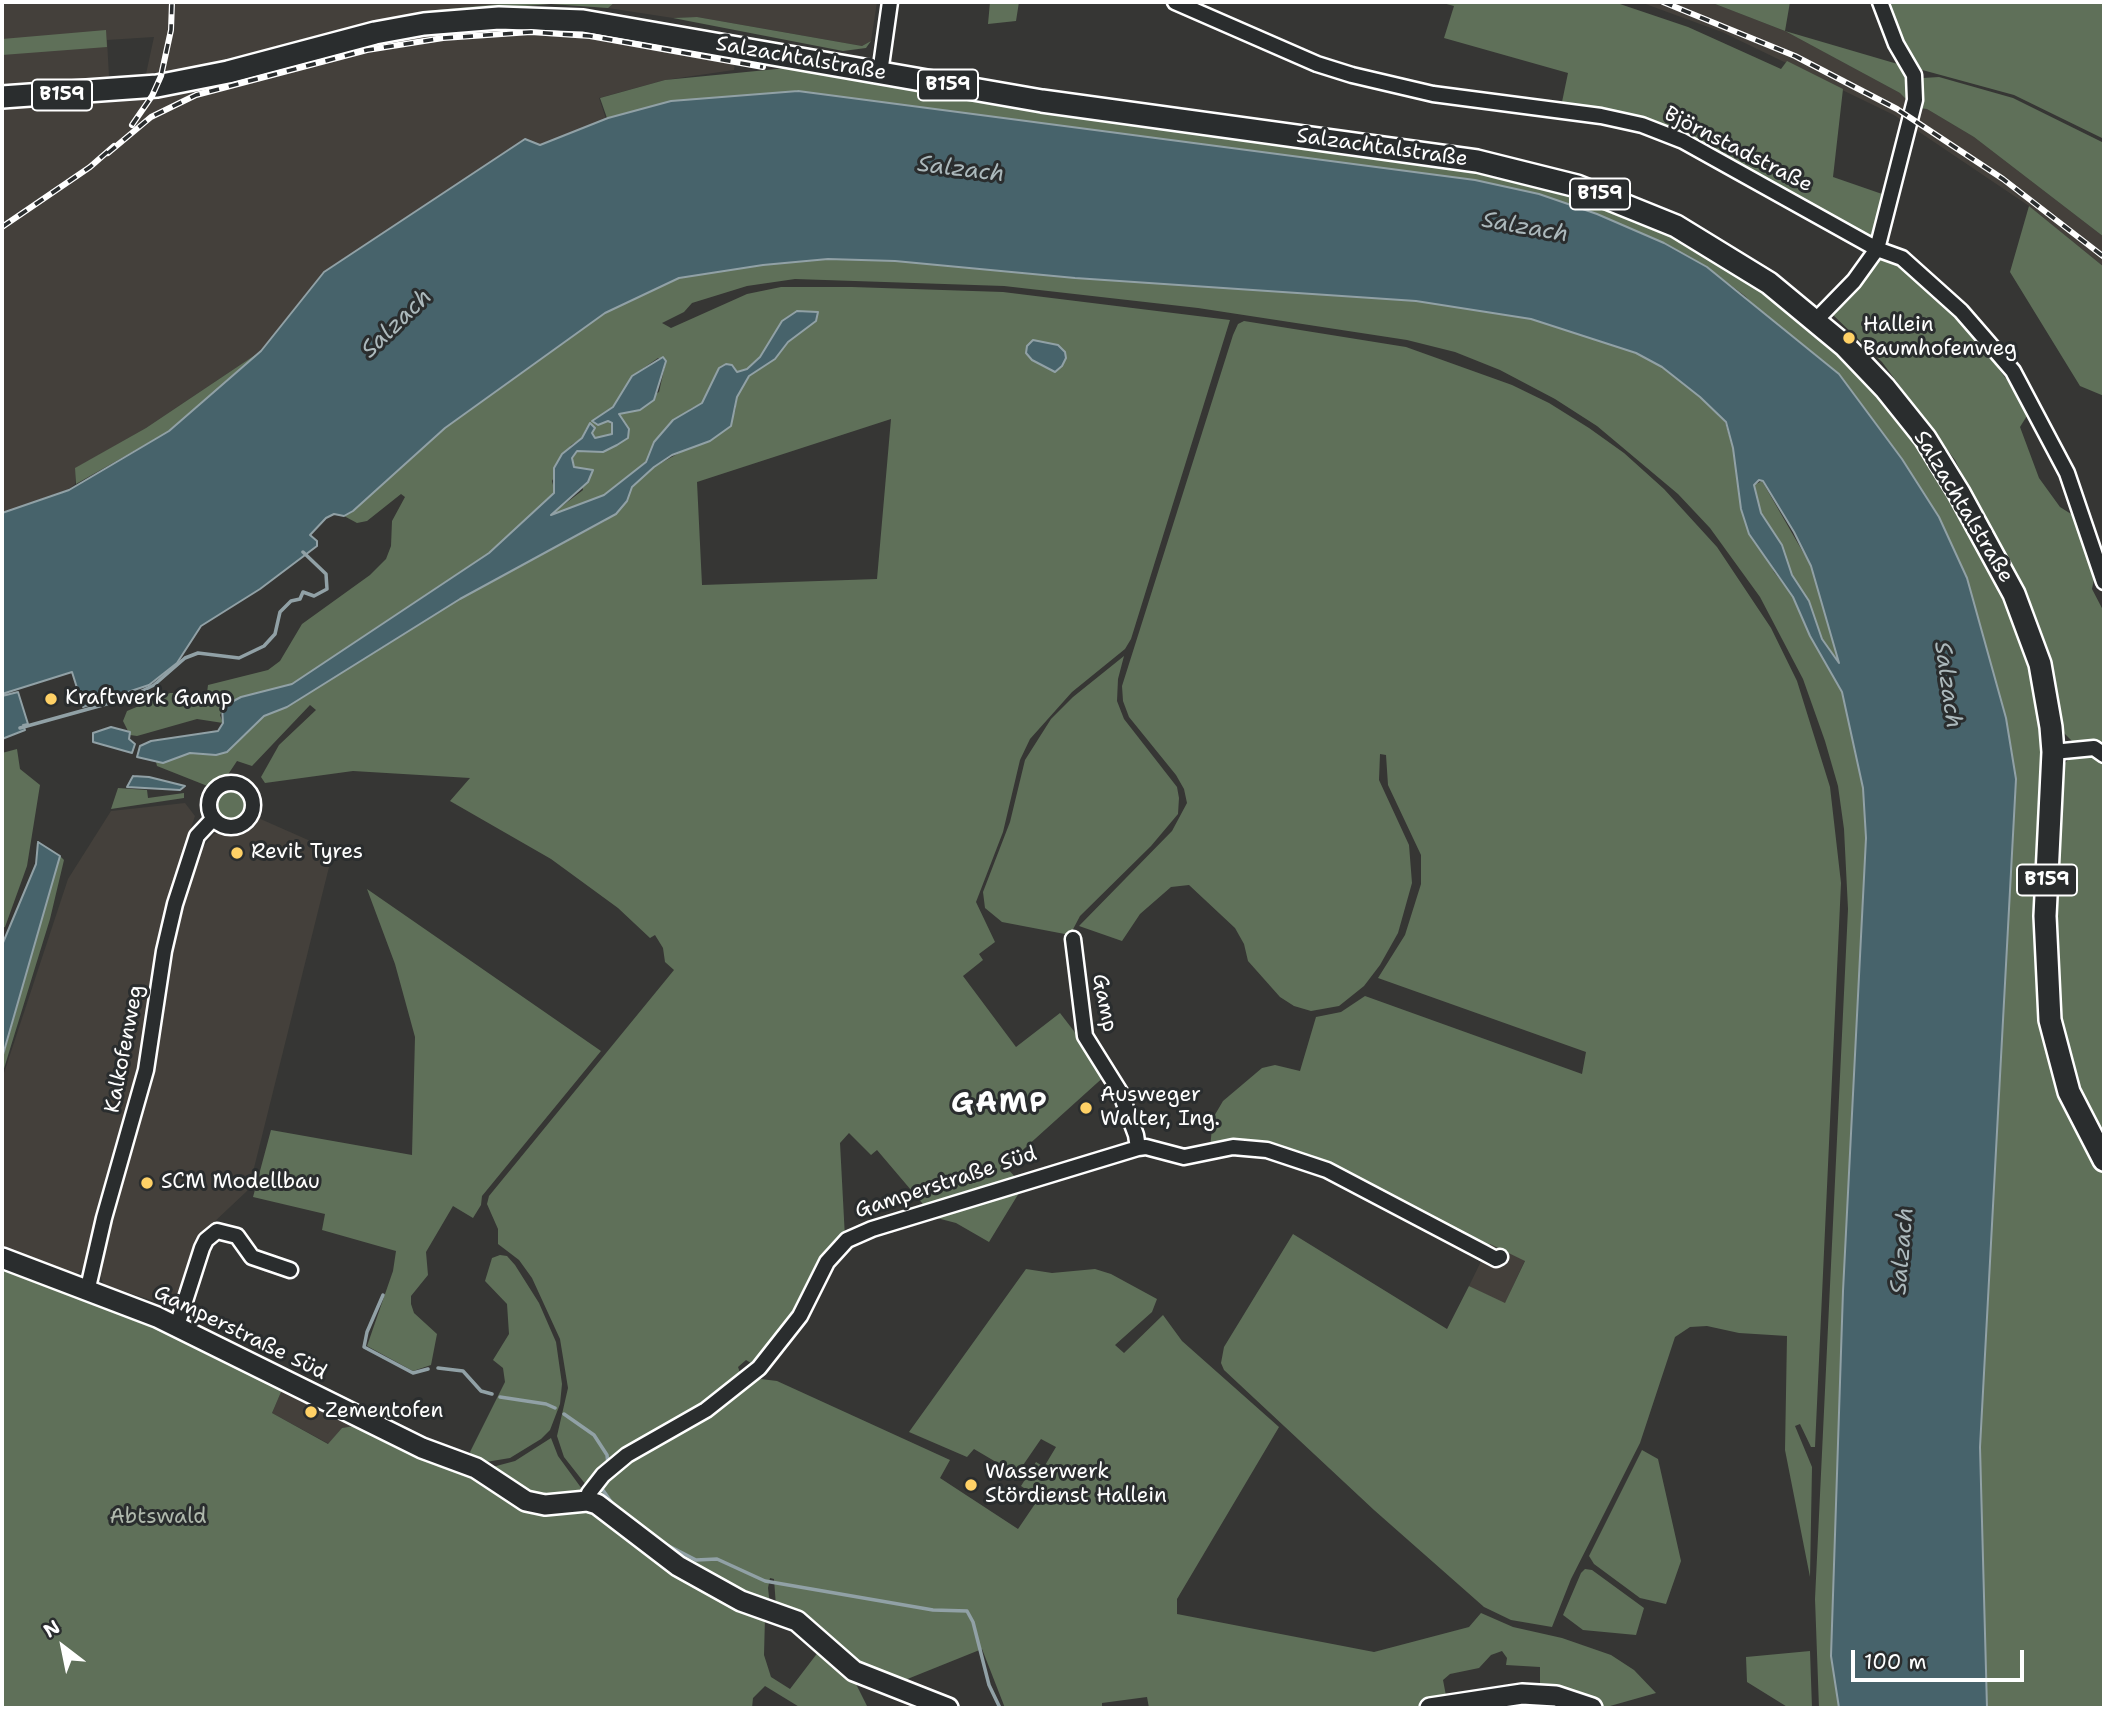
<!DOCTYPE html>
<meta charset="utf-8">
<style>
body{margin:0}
#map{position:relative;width:2106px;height:1710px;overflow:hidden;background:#363634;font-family:"Shantell Sans",sans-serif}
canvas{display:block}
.frame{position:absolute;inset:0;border:4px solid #fff;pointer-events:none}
.north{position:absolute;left:28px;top:1612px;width:70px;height:70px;-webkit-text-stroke:5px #2a2d2e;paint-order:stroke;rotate:328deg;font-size:19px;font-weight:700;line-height:28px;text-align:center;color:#fff}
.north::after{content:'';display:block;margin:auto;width:24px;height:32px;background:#fff;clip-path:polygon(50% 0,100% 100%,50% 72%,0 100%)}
.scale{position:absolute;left:1851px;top:1650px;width:173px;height:32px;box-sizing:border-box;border:4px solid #fff;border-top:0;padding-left:9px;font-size:21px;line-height:24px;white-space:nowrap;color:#fff;-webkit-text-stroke:5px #2a2d2e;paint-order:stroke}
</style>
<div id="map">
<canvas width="2106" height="1710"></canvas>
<div class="frame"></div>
<div class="north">N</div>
<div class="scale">100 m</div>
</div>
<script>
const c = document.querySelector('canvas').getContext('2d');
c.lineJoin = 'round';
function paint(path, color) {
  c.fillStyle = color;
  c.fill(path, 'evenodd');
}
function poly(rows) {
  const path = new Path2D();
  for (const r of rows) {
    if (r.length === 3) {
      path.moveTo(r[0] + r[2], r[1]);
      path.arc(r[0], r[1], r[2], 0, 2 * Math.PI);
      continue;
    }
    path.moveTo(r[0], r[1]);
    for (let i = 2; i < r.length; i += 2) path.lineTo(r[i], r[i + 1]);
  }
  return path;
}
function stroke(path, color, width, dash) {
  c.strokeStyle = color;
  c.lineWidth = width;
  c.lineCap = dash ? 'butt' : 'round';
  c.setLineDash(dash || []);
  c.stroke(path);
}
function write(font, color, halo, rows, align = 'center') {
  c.font = font + ' "Shantell Sans",sans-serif';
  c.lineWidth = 6;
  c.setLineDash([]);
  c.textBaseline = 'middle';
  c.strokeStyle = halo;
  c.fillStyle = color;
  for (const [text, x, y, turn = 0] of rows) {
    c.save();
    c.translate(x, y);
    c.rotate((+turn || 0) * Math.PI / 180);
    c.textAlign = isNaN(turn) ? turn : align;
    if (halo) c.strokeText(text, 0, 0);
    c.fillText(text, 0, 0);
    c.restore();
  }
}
paint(poly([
 [2,2,877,2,871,41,862,46,697,17,673,18,608,8,551,4,436,13,217,64,146,74,154,37,107,40,109,76,106,80,2,85],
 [1640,2,1710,2,1785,31,1900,93,1922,110,1927,109,1974,137,2104,237,2104,267,2029,206,1894,115,1722,32],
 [488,28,554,29,657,41,736,57,734,70,665,80,599,98,606,119,540,145,525,139,322,273,261,351,146,428,76,468,75,484,69,489,2,513,2,107,117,102,206,88,366,44,424,34],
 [185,803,195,816,173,881,157,948,142,1048,88,1264,74,1277,2,1251,2,1079,68,879,111,811],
 [256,817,333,851,250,1184,247,1191,195,1240,173,1307,104,1285,99,1273,112,1203,152,1077,166,976,181,907,199,852,214,834,249,827],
 [1490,1243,1525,1260,1505,1304,1469,1286],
 [284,1385,360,1425,342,1428,329,1444,272,1413]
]), '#44403b');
paint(poly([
 [521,2,615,2,608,8,551,4,426,14,426,11],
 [990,2,1019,2,1016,21,988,24],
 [1439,2,1614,2,1688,27,1781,69,1787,61,1843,89,1833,177,1885,195,1870,238,1635,119,1562,102,1568,73,1444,38,1454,6],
 [1710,2,1790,2,1785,31,1901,65,1908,85,1907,100,1900,93,1785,31],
 [1884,2,2104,2,2104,139,2014,95,1915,68],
 [697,17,862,46,871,41,866,48,843,51,673,18],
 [106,30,107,47,2,55,2,63,2,39],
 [797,67,867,82,1475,172,1541,186,1600,205,1669,235,1754,285,1826,338,1895,410,1972,526,2027,647,2041,720,2037,976,2042,1030,2061,1096,2104,1175,2104,1708,1987,1708,1980,1447,1967,578,1939,517,1902,459,1745,296,1707,267,1664,243,1597,214,1539,194,1475,180,798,91,671,101,607,118,600,98,665,80],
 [1939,77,2013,98,2104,143,2104,237,1974,137,1927,109,1919,108,1923,78],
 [2029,206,2104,267,2104,396,2080,386,2010,272],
 [828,259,895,261,1075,278,1416,301,1531,319,1636,353,1662,367,1700,397,1725,422,1733,448,1741,509,1774,572,1793,597,1811,636,1842,692,1863,788,1866,838,1843,1291,1831,1656,1839,1708,1819,1708,1815,1599,1848,909,1844,829,1838,786,1825,741,1803,679,1760,597,1710,528,1678,494,1597,426,1555,399,1500,370,1455,352,1407,340,1198,308,1004,286,795,279,747,286,692,303,684,312,662,323,671,328,747,294,781,287,852,287,1003,292,1230,320,1131,639,1125,649,1072,692,1030,739,1020,760,1003,832,976,902,995,942,979,954,983,960,963,976,1016,1047,1060,1013,1107,1074,1005,1166,1018,1180,928,1210,877,1150,871,1155,849,1133,840,1143,845,1238,756,1366,746,1360,738,1367,742,1378,601,1471,586,1485,564,1457,557,1436,568,1388,560,1339,532,1278,519,1260,498,1244,498,1229,487,1204,489,1196,674,970,665,962,663,948,655,935,650,938,618,908,551,859,450,801,470,778,353,771,265,783,261,777,279,745,316,710,310,705,252,766,237,761,227,776,210,787,157,766,156,762,190,753,216,755,227,752,264,716,287,707,460,599,605,521,627,501,632,487,654,467,688,448,735,412,737,397,749,376,775,359,788,342,783,321,760,357,747,369,714,378,710,393,702,403,690,409,654,442,647,462,604,495,548,517,583,490,578,468,574,467,572,458,577,451,603,452,629,429,619,414,659,392,666,361,658,358,632,376,608,421,614,428,612,434,595,438,586,429,582,438,571,445,552,481,555,493,489,553,292,684,225,705,220,715,223,723,197,719,137,736,130,735,123,721,127,711,170,693,182,693,195,697,207,693,208,685,268,670,280,661,302,624,370,575,386,559,391,546,392,521,405,497,401,494,367,521,357,523,344,516,445,428,605,313,679,278,763,265],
 [891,419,877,579,702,585,697,482],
 [1880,259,1904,265,1961,318,2030,411,2020,427,2039,478,2060,507,2079,519,2096,569,2092,589,2104,612,2104,748,2072,741,2062,731,2050,665,2020,589,1955,460,1882,362,1833,315],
 [1244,321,1406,347,1512,385,1549,403,1589,428,1624,453,1664,489,1717,547,1771,628,1797,681,1830,787,1841,883,1815,1447,1811,1447,1800,1424,1795,1426,1812,1467,1810,1577,1785,1450,1787,1336,1739,1333,1707,1326,1690,1327,1675,1337,1640,1443,1571,1579,1552,1627,1511,1620,1484,1607,1374,1510,1224,1370,1221,1363,1224,1347,1293,1234,1447,1329,1469,1286,1505,1303,1525,1261,1490,1244,1487,1250,1328,1166,1210,1148,1213,1118,1223,1101,1262,1068,1275,1065,1300,1071,1316,1017,1341,1012,1365,996,1582,1074,1586,1052,1378,978,1405,935,1421,884,1421,855,1388,785,1386,755,1380,754,1379,780,1409,845,1412,883,1398,933,1380,965,1364,986,1339,1006,1311,1011,1294,1006,1280,997,1248,961,1244,944,1235,928,1189,885,1171,887,1140,914,1122,941,1079,926,1172,831,1187,803,1184,789,1176,775,1129,717,1123,701,1122,686,1233,335,1238,324],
 [261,351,169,431,76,484,75,468,146,428],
 [1762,481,1811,566,1839,663,1822,639,1809,602,1792,575,1782,545,1761,512,1754,485],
 [1124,656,1118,679,1117,701,1124,719,1177,787,1179,798,1178,814,1151,846,1080,916,1070,935,1002,922,985,908,983,892,1010,822,1025,760,1051,719,1073,697],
 [17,749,20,769,40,785,27,866,5,927,2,928,2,753],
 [2072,756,2096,758,2104,762,2104,1142,2076,1082,2059,1013,2055,920,2063,765],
 [118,788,147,790,148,798,184,793,184,798,111,809],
 [232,805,15],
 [60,856,64,860,50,919,2,1075,2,1060],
 [367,889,601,1051,482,1196,481,1205,473,1218,453,1206,426,1252,428,1275,411,1296,411,1304,414,1313,437,1334,431,1365,413,1371,367,1346,393,1271,396,1251,322,1230,325,1214,253,1197,271,1130,412,1155,415,1037,395,964],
 [1022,1188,989,1242,956,1223,933,1217],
 [500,1255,507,1256,515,1265,539,1303,556,1342,562,1384,560,1404,550,1430,541,1439,510,1458,474,1464,470,1452,505,1382,503,1368,493,1360,509,1334,507,1304,485,1281,492,1258],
 [2,1266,249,1366,284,1385,272,1413,328,1444,342,1428,360,1425,464,1468,506,1497,587,1510,609,1518,765,1617,764,1655,771,1677,790,1689,822,1647,850,1672,868,1708,801,1708,765,1686,753,1698,752,1708,2,1708],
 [1026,1269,1052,1273,1095,1269,1111,1274,1157,1299,1152,1312,1115,1345,1124,1353,1163,1315,1182,1341,1279,1427,1177,1599,1177,1614,1374,1652,1469,1627,1481,1613,1513,1627,1562,1638,1611,1655,1634,1670,1656,1693,1603,1708,1586,1699,1540,1688,1540,1667,1506,1665,1507,1658,1502,1651,1491,1655,1479,1668,1450,1674,1443,1680,1447,1701,1417,1708,1149,1708,1147,1697,1102,1703,1102,1708,1005,1708,982,1649,895,1684,875,1678,776,1606,774,1579,770,1578,768,1588,770,1606,702,1576,597,1495,602,1480,749,1381,761,1379,777,1381,950,1460,940,1478,1018,1529,1039,1498,1021,1486,1036,1462,1044,1467,1056,1447,1041,1439,1019,1471,1013,1472,974,1449,967,1457,909,1432],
 [551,1438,558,1456,582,1489,578,1493,540,1501,485,1469,515,1461],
 [1642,1450,1658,1459,1681,1561,1666,1604,1640,1598,1594,1564,1589,1556],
 [1585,1569,1592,1570,1644,1608,1636,1635,1583,1630,1563,1615,1581,1573],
 [1810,1651,1812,1708,1789,1708,1747,1682,1746,1657]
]), '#5f7059');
const water = poly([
 [798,91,1475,180,1539,194,1597,214,1664,243,1707,267,1839,374,1902,459,1939,517,1967,578,2006,718,2016,779,1980,1447,1987,1708,1839,1708,1831,1656,1843,1291,1866,838,1863,788,1842,692,1810,636,1793,597,1749,534,1741,509,1733,448,1726,422,1700,397,1662,367,1636,353,1531,319,1416,301,1075,278,895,261,828,259,763,265,679,278,605,313,445,428,353,511,344,516,334,514,326,518,310,535,317,541,317,546,260,589,201,626,177,663,149,685,83,707,72,672,2,694,2,513,69,490,169,431,261,351,324,272,525,139,540,145,608,118,671,101,798,91],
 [1759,480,1763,481,1794,532,1811,566,1839,663,1822,639,1809,601,1792,575,1782,545,1761,513,1754,485,1759,480],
 [797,311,818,312,816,321,788,342,775,359,749,376,737,397,731,426,710,441,672,455,654,467,632,487,627,501,616,514,460,599,287,707,264,716,227,752,216,755,190,753,163,763,137,757,140,746,151,741,218,731,223,723,222,707,241,697,292,684,489,553,554,493,554,468,562,454,582,438,590,423,595,428,592,433,595,438,612,434,612,423,608,421,598,425,592,421,613,407,632,376,663,357,666,361,654,400,640,410,619,414,629,429,628,438,617,445,603,452,577,451,572,458,574,467,593,470,588,482,551,515,604,495,646,462,654,442,673,420,702,403,719,368,726,364,732,365,737,372,747,369,760,357,782,321,797,311],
 [1033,340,1058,345,1065,352,1066,358,1062,366,1055,372,1032,360,1026,353,1027,346,1033,340],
 [18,692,28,724,23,725,25,730,2,739,2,696,18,692],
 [111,727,130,732,129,739,135,744,132,753,93,742,93,733,111,727],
 [133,776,149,777,185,786,180,790,127,787,133,776],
 [38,842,60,856,2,1058,2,945,36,864,38,842]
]);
paint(water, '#47636b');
stroke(water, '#91a1a6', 2);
stroke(poly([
 [20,728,128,698,154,685,185,658,198,653,239,658,264,646,275,634,280,612,291,601,300,599,303,592,314,596,327,589,326,574,303,552],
 [383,1295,367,1332,364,1347,413,1373,428,1369],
 [438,1368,463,1371,481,1391,492,1394],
 [500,1397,546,1404,555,1408],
 [564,1414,594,1435,607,1455,608,1464],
 [600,1486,614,1506],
 [620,1510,639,1524],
 [665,1544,696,1560,717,1559,765,1581,933,1610,967,1611,973,1622,989,1685,1000,1708]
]), '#91a1a6', 3.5);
const street = poly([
 [1175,2,1317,64,1352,75,1433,94,1601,116,1642,125,1683,141,1877,249,1902,258,1961,311,2013,371,2067,473,2104,582],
 [880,73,890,2],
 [1816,320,1854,281,1877,249,1915,100,1914,75,1896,44,1880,2],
 [2053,752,2094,748,2104,755],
 [231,805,22],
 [1073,939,1085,1036,1120,1092,1136,1135,1138,1148],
 [87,1292,104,1218,146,1070,164,951,175,904,197,836,213,819],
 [177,1326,202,1248,206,1240,217,1231,237,1236,252,1257,290,1270],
 [587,1501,589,1493,603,1475,627,1455,706,1410,759,1368,800,1316,827,1262,847,1240,872,1229,1138,1148,1146,1147,1184,1157,1233,1147,1267,1150,1327,1170,1483,1252,1496,1259,1500,1257]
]);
const secondary = poly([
 [2,1258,157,1317,422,1448,476,1468,526,1501,545,1505,587,1501,597,1504,678,1566,741,1601,797,1621,854,1671,948,1708],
 [1430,1708,1522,1694,1556,1696,1592,1708]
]);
const primary = poly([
 [2,97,157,86,228,72,375,33,424,24,499,18,583,21,1042,101,1477,161,1577,186,1676,226,1769,283,1845,346,1885,388,1925,438,1959,493,2014,594,2040,664,2051,727,2053,752,2045,916,2050,1020,2069,1092,2104,1160]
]);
stroke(street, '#fff', 19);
stroke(secondary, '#fff', 24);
stroke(primary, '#fff', 26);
stroke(street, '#2a2d2e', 14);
stroke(secondary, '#2a2d2e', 19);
stroke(primary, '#2a2d2e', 21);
const rail = poly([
 [1663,2,1795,56,1897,109,2003,179,2104,257],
 [132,125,152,96,161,76,171,30,172,2],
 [108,153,151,117,196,95,367,50,443,38,531,32,590,36,763,67],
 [2,227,90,167,114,146]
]);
stroke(rail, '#fff', 6);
stroke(rail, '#2a2d2e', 3.5, [10]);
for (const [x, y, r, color] of [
 [1849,338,7,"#ffd166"],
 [51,699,7,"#ffd166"],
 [237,853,7,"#ffd166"],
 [1086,1108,7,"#ffd166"],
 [147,1183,7,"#ffd166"],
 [311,1412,7,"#ffd166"],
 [971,1485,7,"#ffd166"]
]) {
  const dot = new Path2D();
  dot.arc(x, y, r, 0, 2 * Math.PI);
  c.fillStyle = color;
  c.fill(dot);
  stroke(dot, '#2a2d2e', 2.5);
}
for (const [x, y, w] of [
 [948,85,60],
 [62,95,60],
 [1600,194,60],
 [2047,880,60]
]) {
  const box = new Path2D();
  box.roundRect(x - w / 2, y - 15.5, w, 31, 5);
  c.fillStyle = '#2a2d2e';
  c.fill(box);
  stroke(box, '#fff', 2);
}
write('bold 19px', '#fff', null, [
 ["B159",948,85],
 ["B159",62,95],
 ["B159",1600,194],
 ["B159",2047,880]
]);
write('21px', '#fff', '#2a2d2e', [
 ["Salzachtalstraße",801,59,10],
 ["Salzachtalstraße",1382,148,8],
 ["Björnstadstraße",1738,150,27],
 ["Salzachtalstraße",1963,507,59],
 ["Gamp",1104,1003,79],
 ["Kalkofenweg",125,1049,-79],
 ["Gamperstraße Süd",946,1183,-18],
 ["Gamperstraße Süd",240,1333,26]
]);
write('21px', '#fff', '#2a2d2e', [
 ["Hallein",1863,326],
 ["Baumhofenweg",1863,350],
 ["Kraftwerk Gamp",65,699],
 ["Revit Tyres",251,853],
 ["Ausweger",1100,1096],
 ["Walter, Ing.",1100,1120],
 ["SCM Modellbau",161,1183],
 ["Zementofen",325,1412],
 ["Wasserwerk",985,1473],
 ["Stördienst Hallein",985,1497]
], 'left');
write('21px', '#afb8ac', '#2a2d2e', [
 ["Abtswald",158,1518]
]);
write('italic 23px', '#acb9bc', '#2a2d2e', [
 ["Salzach",961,170,7],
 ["Salzach",1525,228,10],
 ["Salzach",397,324,-44],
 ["Salzach",1947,685,82],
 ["Salzach",1903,1251,-85]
]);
c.letterSpacing = '2px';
write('bold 28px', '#fff', '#2a2d2e', [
 ["GAMP",1000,1105]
]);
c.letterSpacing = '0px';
</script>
